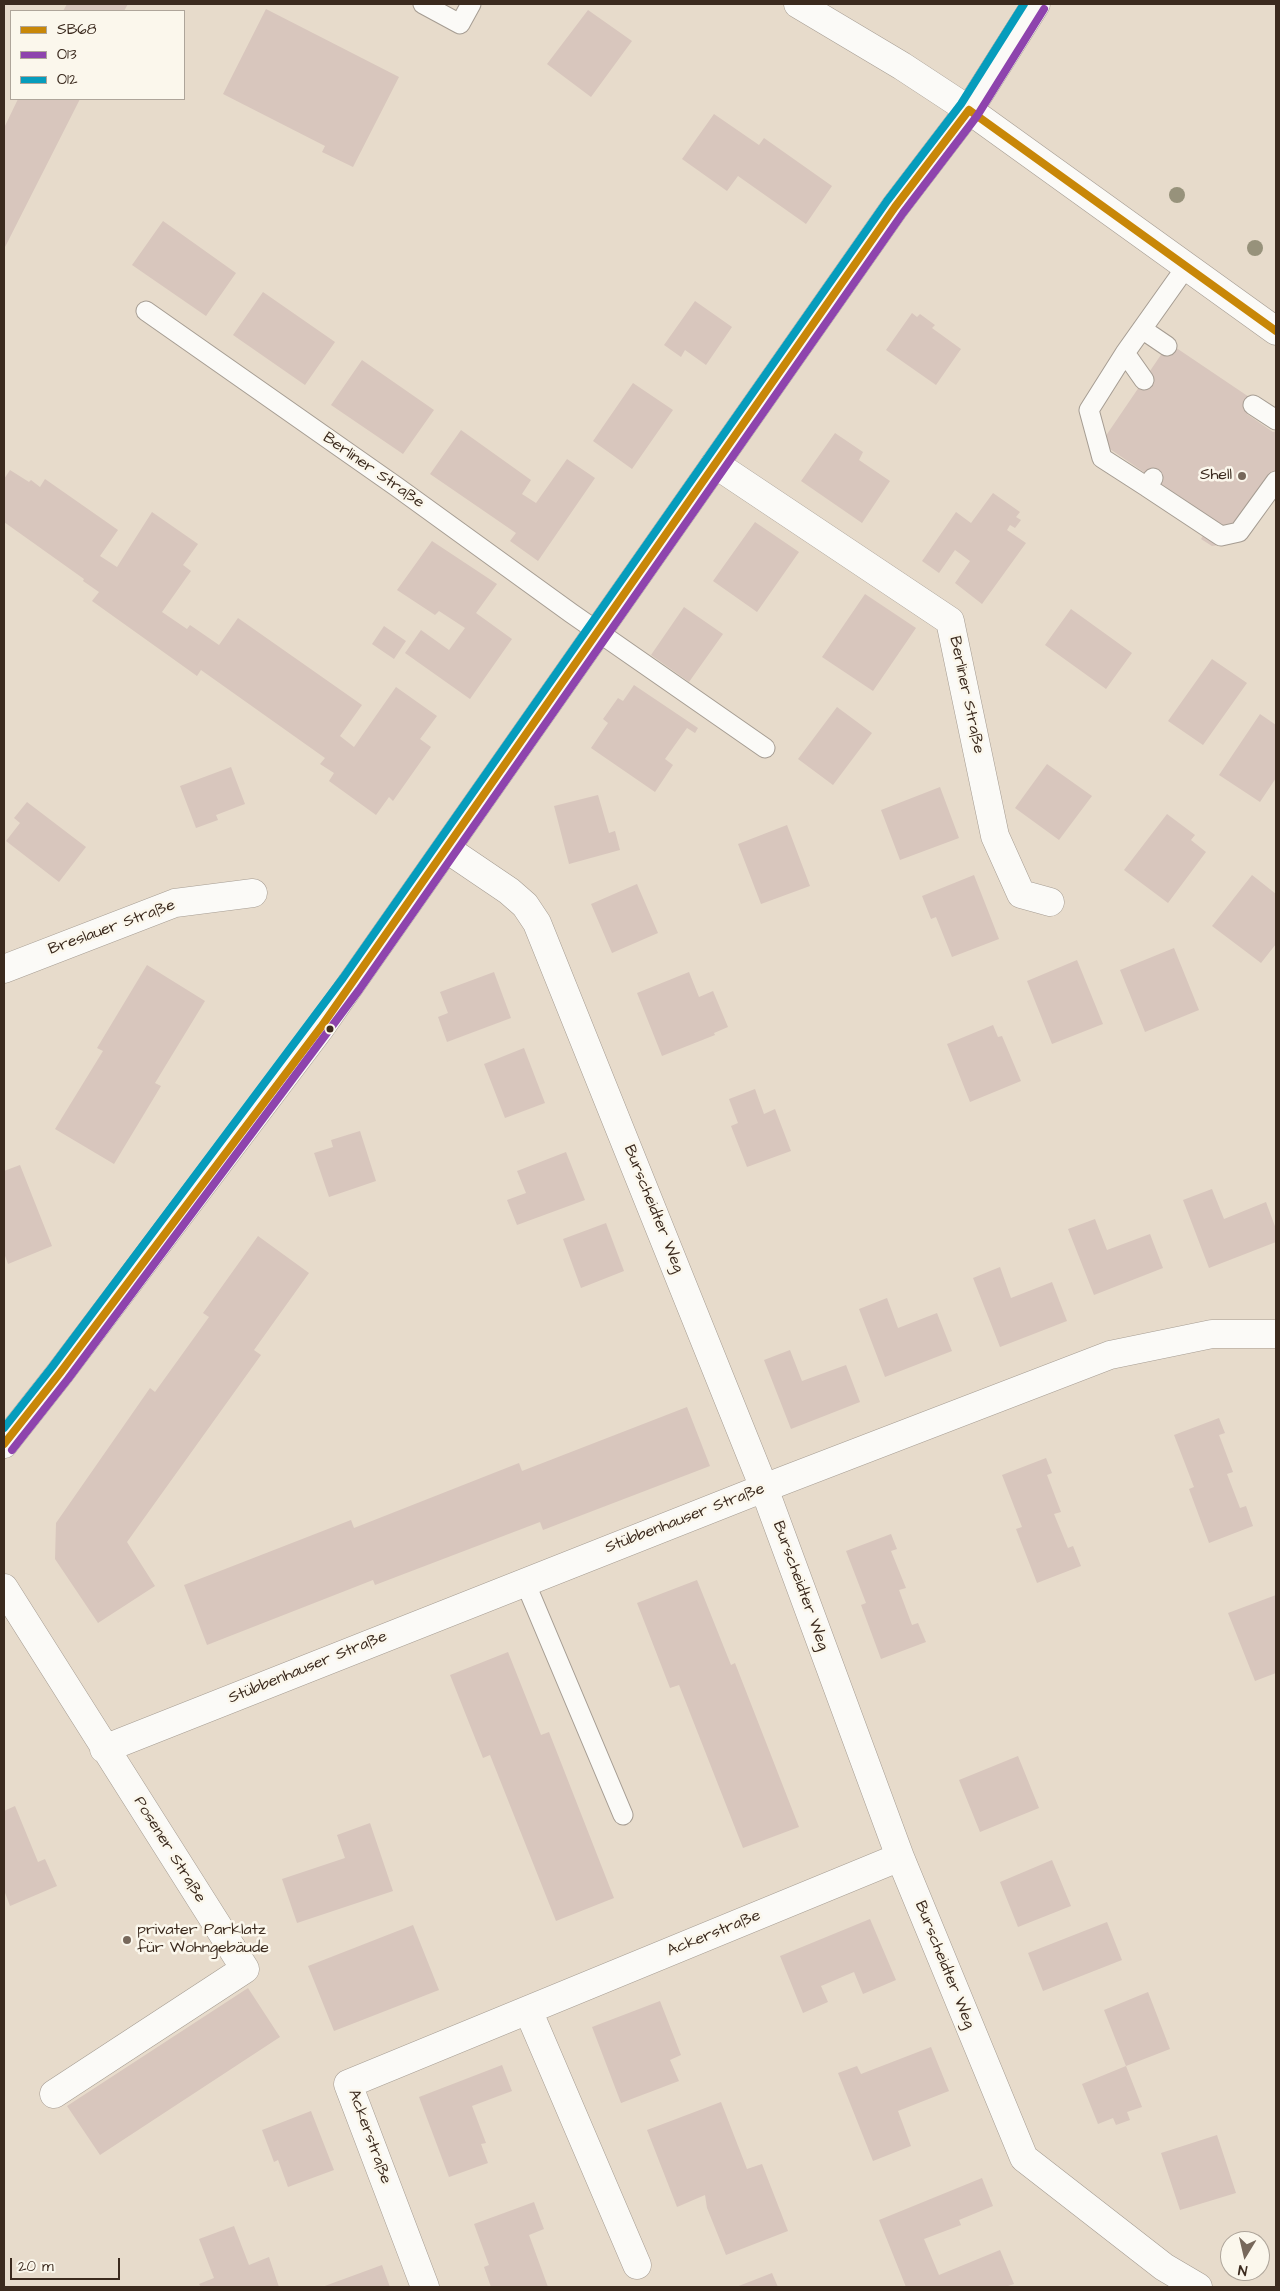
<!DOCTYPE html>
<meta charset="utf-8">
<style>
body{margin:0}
#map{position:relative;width:1280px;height:2291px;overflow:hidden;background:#e7dbcb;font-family:"Architects Daughter",sans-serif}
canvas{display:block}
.frame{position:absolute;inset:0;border:5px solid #3b2a1e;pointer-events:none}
.legend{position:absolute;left:10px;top:10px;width:175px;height:90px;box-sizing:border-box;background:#fbf7ec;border:1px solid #aea59a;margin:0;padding:6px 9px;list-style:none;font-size:15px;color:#3b2a1e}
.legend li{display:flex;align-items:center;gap:10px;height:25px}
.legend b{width:25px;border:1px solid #aea59a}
.north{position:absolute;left:1220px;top:2231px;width:50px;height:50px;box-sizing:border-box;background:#fbf7ec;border:1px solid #aea59a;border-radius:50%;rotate:189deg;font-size:14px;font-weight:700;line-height:20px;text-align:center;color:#3b2a1e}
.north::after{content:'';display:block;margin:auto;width:18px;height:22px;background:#77685b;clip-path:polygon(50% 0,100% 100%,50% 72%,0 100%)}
.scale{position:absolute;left:10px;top:2258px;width:110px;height:22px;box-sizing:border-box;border:2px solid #3b2a1e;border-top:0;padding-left:6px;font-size:15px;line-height:18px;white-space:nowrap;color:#3b2a1e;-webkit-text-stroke:4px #fbf7ec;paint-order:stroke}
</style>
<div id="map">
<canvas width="1280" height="2291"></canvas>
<div class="frame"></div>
<ul class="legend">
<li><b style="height:6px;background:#c88708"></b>SB68</li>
<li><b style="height:6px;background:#8e44ad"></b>O13</li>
<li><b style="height:6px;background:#069cbc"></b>O12</li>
</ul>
<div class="north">N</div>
<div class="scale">20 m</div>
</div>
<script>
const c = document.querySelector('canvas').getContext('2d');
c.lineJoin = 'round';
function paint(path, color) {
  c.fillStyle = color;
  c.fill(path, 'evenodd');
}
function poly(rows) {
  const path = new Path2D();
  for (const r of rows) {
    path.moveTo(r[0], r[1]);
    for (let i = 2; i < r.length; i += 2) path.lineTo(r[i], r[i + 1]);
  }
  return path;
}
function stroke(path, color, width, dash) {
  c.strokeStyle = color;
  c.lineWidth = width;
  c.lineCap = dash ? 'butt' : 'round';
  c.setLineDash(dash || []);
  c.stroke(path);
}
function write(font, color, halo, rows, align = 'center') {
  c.font = font + ' "Architects Daughter",sans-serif';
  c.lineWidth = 5;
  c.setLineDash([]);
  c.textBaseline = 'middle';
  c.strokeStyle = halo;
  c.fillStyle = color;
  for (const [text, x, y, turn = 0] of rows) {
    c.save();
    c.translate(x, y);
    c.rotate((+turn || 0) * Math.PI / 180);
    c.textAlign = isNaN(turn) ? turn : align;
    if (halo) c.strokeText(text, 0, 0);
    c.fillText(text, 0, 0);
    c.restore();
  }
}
paint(poly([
 [67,4,128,4,124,11,63,11],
 [266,9,399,77,353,167,322,152,325,146,223,94],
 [588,10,632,41,591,97,547,64],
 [18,99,80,99,4,249,4,128],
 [714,114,759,145,764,138,832,186,806,224,738,176,727,191,682,159],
 [163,221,236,273,206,316,132,265],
 [263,292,335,342,305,385,233,335],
 [695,301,732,327,706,365,685,350,681,357,664,345],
 [912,313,917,317,920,314,935,325,932,328,961,349,936,385,886,350],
 [1169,343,1255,401,1247,414,1273,432,1276,431,1276,497,1245,541,1212,546,1201,539,1213,519,1101,443],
 [362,360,434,410,403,454,331,405],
 [633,383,673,410,632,469,593,441],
 [461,430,531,480,522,494,536,503,567,459,595,478,538,561,510,541,516,533,430,474],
 [835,433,863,452,859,460,890,481,862,523,801,481],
 [10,470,29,482,31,480,40,487,45,479,118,530,100,556,117,567,152,512,198,544,183,565,191,571,162,612,187,629,190,625,219,645,238,618,362,705,340,736,354,747,396,687,437,716,420,739,431,747,393,801,389,797,376,815,329,781,334,773,320,764,325,758,201,670,197,676,92,601,99,592,83,581,84,579,4,522,4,479],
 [993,493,1020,512,1016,517,1021,520,1015,528,1010,525,1007,530,1026,543,982,604,955,583,970,561,955,550,939,573,922,561,956,512,971,523],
 [755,522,799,552,757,612,713,581],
 [432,541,497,584,476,613,512,639,470,699,405,653,421,630,449,650,465,628,439,611,435,615,397,590],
 [865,594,916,628,873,691,822,657],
 [684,607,723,634,689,682,651,655],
 [1071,609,1132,653,1106,689,1045,645],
 [384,626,406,641,394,659,372,644],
 [1212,659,1247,683,1203,745,1168,721],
 [634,685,698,728,695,733,687,728,665,759,673,765,655,792,591,748,608,723,603,719,618,698,623,701],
 [837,707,872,733,833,785,798,759],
 [1260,714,1276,725,1276,778,1260,802,1219,775],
 [1047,764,1092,796,1059,840,1015,808],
 [231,767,245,804,216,815,218,820,196,828,180,786],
 [940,787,959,838,900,860,881,810],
 [598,795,609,833,615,831,620,850,569,864,554,806],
 [27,802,86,847,59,882,6,841,20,823,14,818],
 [1167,814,1195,835,1191,840,1206,852,1168,903,1124,870],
 [787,825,810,886,761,904,738,844],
 [974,875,999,939,952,957,936,917,931,919,922,896],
 [1252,875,1276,894,1276,944,1261,963,1212,926],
 [637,884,658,933,612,953,591,904],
 [1174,948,1199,1010,1145,1032,1120,970],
 [1077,960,1103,1024,1052,1044,1027,981],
 [147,965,205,1001,155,1083,161,1086,114,1164,55,1129,103,1051,97,1048],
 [494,972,511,1018,447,1042,438,1017,448,1013,440,992],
 [689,972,699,997,713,991,728,1027,714,1033,715,1035,662,1056,637,993],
 [993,1025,998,1037,1002,1036,1021,1081,970,1102,947,1044],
 [524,1048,545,1103,505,1118,484,1064],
 [755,1089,764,1114,775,1109,791,1151,747,1167,731,1126,738,1123,729,1099],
 [360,1131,376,1181,329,1197,314,1153,333,1147,331,1140],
 [566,1152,585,1200,517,1225,507,1200,526,1193,517,1171],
 [20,1165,52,1246,8,1264,4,1253,4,1171],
 [1212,1189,1224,1219,1266,1202,1276,1229,1276,1242,1209,1268,1183,1200],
 [1095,1219,1107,1250,1150,1234,1163,1268,1094,1295,1068,1229],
 [606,1223,624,1271,581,1288,563,1239],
 [258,1236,309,1273,254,1350,261,1355,127,1542,155,1586,98,1623,55,1559,56,1523,150,1388,155,1392,209,1317,203,1313],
 [1000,1267,1011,1298,1052,1282,1067,1321,1000,1347,973,1278],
 [887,1298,898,1328,937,1313,952,1351,885,1377,859,1309],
 [790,1350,802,1381,846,1365,860,1402,791,1429,764,1360],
 [687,1407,710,1466,543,1530,540,1522,375,1585,373,1580,207,1645,184,1585,351,1520,354,1528,519,1463,522,1471],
 [1219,1418,1225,1433,1219,1435,1233,1472,1227,1474,1240,1508,1246,1506,1253,1526,1209,1543,1189,1489,1194,1487,1174,1435],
 [1046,1458,1052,1473,1047,1475,1061,1512,1054,1514,1068,1548,1073,1546,1081,1566,1037,1583,1016,1529,1022,1527,1002,1475],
 [891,1534,897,1549,891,1551,906,1588,899,1590,912,1625,918,1623,926,1642,881,1659,861,1605,866,1603,846,1551],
 [697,1580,731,1665,735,1663,799,1827,743,1848,679,1685,670,1688,637,1603],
 [1276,1595,1276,1673,1255,1681,1228,1613],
 [508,1652,541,1735,549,1732,614,1898,556,1921,490,1755,483,1758,450,1675],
 [1018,1756,1039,1808,980,1832,959,1780],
 [15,1806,38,1862,45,1859,57,1886,10,1906,4,1890,4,1811],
 [370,1823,393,1891,297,1923,282,1879,345,1858,337,1835],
 [1052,1860,1071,1906,1018,1927,1000,1882],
 [870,1919,896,1980,863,1994,854,1972,821,1986,828,2002,803,2013,780,1956],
 [1107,1922,1122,1960,1043,1991,1028,1953],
 [413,1925,439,1990,334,2031,308,1966],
 [248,1988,280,2037,100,2155,67,2106],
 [1148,1992,1170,2049,1126,2066,1104,2010],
 [660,2001,681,2055,670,2060,679,2081,621,2103,592,2027],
 [931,2047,949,2091,898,2111,911,2146,873,2161,838,2073,857,2066,861,2074],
 [502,2065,512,2091,472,2106,486,2143,481,2144,488,2163,449,2177,419,2097],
 [1126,2066,1142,2107,1127,2112,1130,2120,1116,2125,1113,2118,1098,2124,1082,2084],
 [721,2102,747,2169,762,2164,788,2231,726,2255,707,2208,705,2195,677,2207,647,2130],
 [311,2111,334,2170,288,2187,278,2160,274,2162,262,2130],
 [1217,2135,1236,2193,1180,2210,1161,2153],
 [982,2178,993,2206,959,2220,961,2225,924,2239,939,2275,1000,2250,1014,2284,1005,2287,906,2287,879,2220],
 [534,2202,544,2229,529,2235,548,2287,491,2287,484,2267,489,2265,474,2224],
 [234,2226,249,2265,269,2257,279,2287,201,2287,199,2284,214,2278,199,2239],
 [382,2265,390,2287,322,2287],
 [772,2273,778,2287,736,2287]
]), '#d8c6bd');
const service = poly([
 [423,4,460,24,471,4],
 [146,311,397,487,571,613,765,748],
 [1142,329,1167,346],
 [1125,353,1089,410,1102,458,1147,487],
 [1144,380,1125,353,1186,267],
 [1253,405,1276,420],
 [1153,478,1147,487,1221,536,1239,532,1276,481],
 [525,1582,623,1815]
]);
const minor = poly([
 [715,464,950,621,995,836,1021,894,1050,902],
 [447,849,509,891,525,905,537,923,764,1488,900,1857,1024,2158,1164,2267,1198,2287],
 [4,969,175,903,253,893],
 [4,1588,245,1969,54,2094],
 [104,1749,764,1488,1110,1355,1212,1334,1276,1334],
 [528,2010,637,2265],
 [425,2287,348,2084,900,1857]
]);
const tertiary = poly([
 [798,4,902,66,969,110,1036,4]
]);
const secondary = poly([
 [4,1444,60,1373,321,1027,895,207,969,110,1276,331]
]);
stroke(service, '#a59c92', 21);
stroke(minor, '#a59c92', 29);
stroke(tertiary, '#a59c92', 29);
stroke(secondary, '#a59c92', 29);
stroke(service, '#fbfaf7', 19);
stroke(minor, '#fbfaf7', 28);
stroke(tertiary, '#fbfaf7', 28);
stroke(secondary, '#fbfaf7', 28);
stroke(poly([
 [969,110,1276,331],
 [4,1444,60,1373,321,1027,895,207,969,110]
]), '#c88708', 8);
stroke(poly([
 [12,1450,68,1379,359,990,903,213,977,116,1044,9]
]), '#8e44ad', 8);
stroke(poly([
 [4,1428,52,1367,343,978,887,201,961,104,1024,4]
]), '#069cbc', 8);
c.fillStyle = '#97927b';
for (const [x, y] of [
 [1177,195],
 [1255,248]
]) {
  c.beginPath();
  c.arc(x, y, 8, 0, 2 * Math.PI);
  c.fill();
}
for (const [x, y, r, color] of [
 [1242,476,5,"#77685b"],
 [330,1029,4.5,"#3b2a1e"],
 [127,1940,5,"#77685b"]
]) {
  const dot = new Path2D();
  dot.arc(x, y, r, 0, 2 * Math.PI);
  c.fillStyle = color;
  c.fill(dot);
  stroke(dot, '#fbf7ec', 2);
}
write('16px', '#3b2a1e', '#fbf7ec', [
 ["Berliner Straße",373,471,35],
 ["Berliner Straße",966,695,78],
 ["Breslauer Straße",112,928,-20],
 ["Burscheidter Weg",653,1209,68],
 ["Stübbenhauser Straße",685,1519,-21],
 ["Burscheidter Weg",800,1586,70],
 ["Stübbenhauser Straße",308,1668,-22],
 ["Posener Straße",169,1850,58],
 ["Ackerstraße",714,1934,-22],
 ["Burscheidter Weg",944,1965,68],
 ["Ackerstraße",369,2137,70]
]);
write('16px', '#3b2a1e', '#fbf7ec', [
 ["Shell",1232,476],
 ["privater Parklatz",137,1931,"left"],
 ["für Wohngebäude",137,1949,"left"]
], 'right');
</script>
